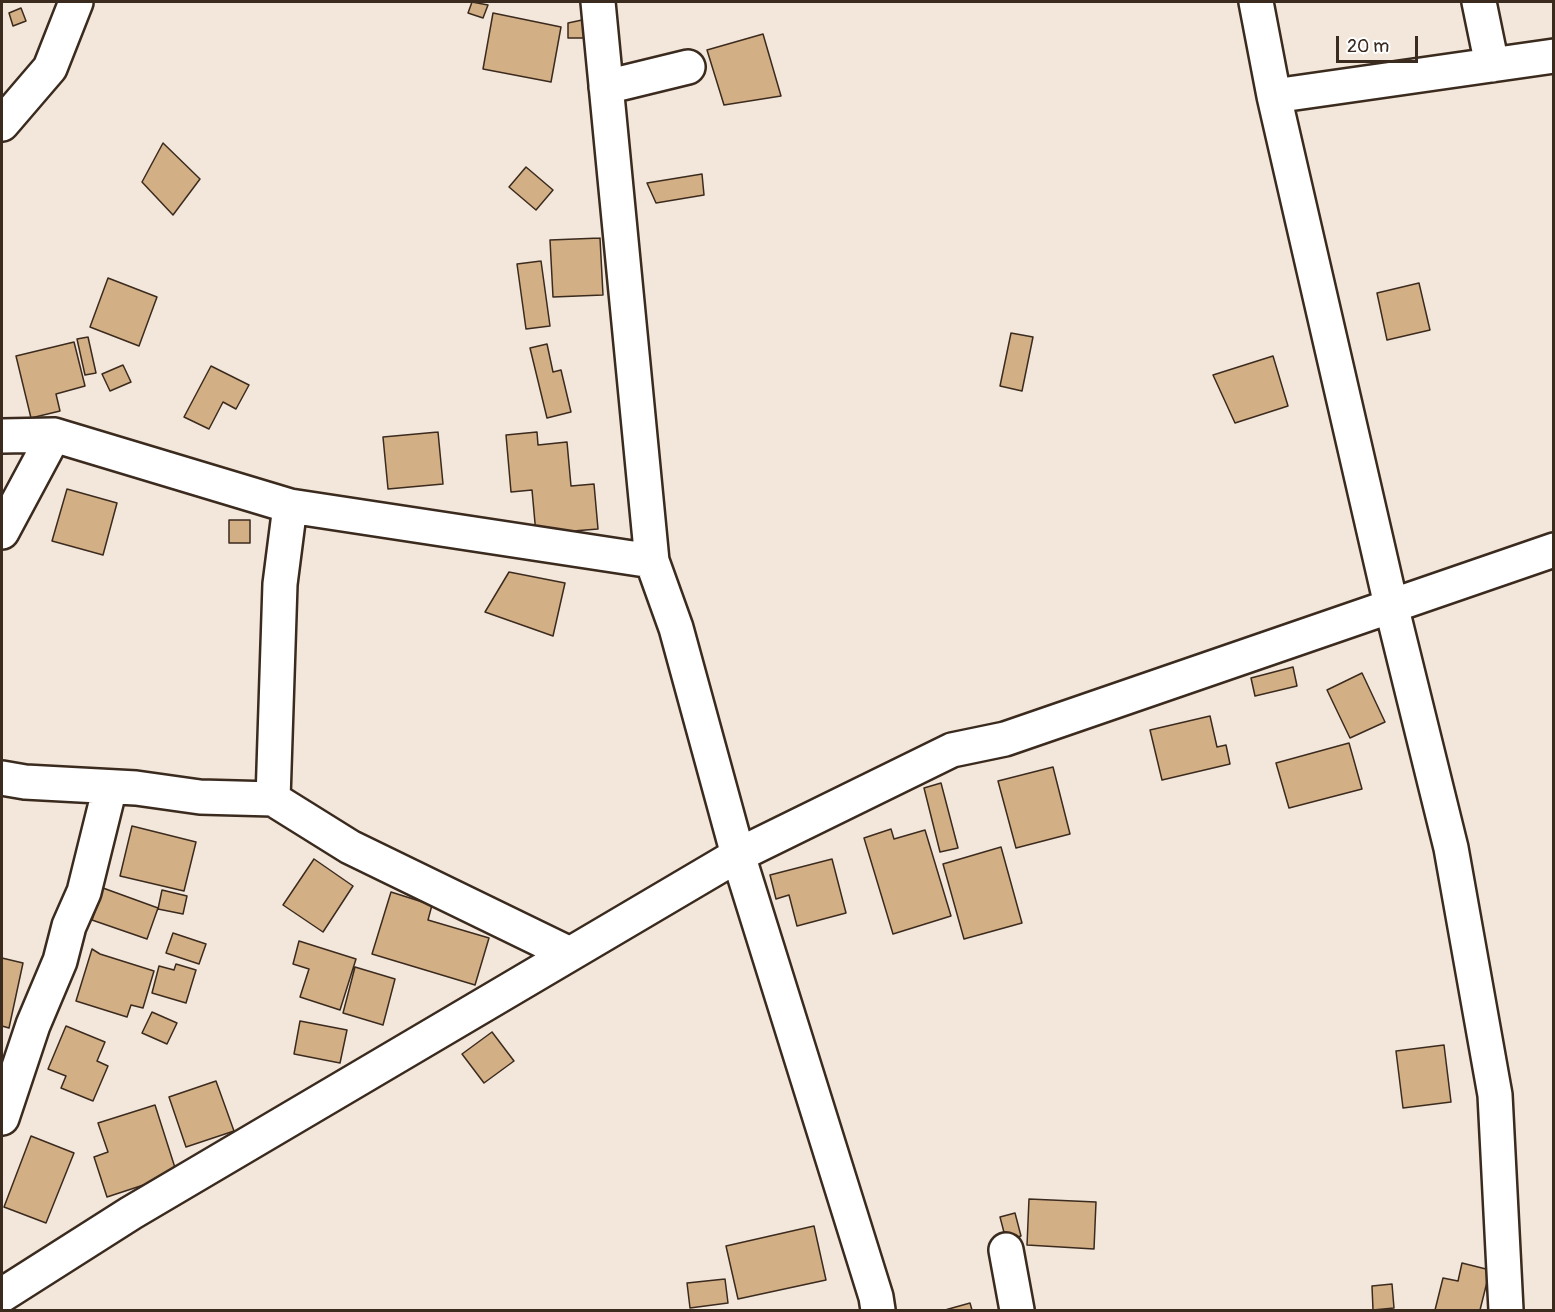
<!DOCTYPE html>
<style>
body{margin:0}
#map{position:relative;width:1555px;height:1312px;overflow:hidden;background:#f2e7da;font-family:Pangolin,sans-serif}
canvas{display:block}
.frame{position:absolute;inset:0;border:3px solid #3b2a1e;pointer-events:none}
.scale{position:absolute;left:1336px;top:36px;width:82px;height:27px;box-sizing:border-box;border:3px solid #3b2a1e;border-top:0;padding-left:8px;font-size:18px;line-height:21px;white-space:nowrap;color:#3b2a1e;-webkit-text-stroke:4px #fff;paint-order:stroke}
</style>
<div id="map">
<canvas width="1555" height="1312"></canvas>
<div class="frame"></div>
<div class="scale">20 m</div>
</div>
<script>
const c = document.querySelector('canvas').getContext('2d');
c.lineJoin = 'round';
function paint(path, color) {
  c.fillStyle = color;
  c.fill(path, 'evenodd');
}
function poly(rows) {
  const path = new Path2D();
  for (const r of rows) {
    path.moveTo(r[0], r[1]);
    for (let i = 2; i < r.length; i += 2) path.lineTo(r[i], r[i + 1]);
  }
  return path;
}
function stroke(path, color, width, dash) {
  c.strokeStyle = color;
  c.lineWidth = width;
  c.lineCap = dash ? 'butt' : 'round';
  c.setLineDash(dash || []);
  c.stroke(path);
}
const building = poly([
 [472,2,488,5,483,18,468,13,472,2],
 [21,8,26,21,13,26,9,13,21,8],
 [493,13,561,27,551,82,483,69,493,13],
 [582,20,587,38,568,38,568,23,582,20],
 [763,34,781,96,724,105,707,50,763,34],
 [163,143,200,179,173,215,142,182,163,143],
 [526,167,553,190,536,210,509,187,526,167],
 [702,174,704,195,656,203,647,183,702,174],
 [600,238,603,295,553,297,550,240,600,238],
 [541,261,550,326,526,329,517,264,541,261],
 [108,278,157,297,139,346,90,327,108,278],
 [1419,283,1430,330,1387,340,1377,293,1419,283],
 [1011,333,1033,337,1022,391,1000,386,1011,333],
 [88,337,96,373,85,375,77,339,88,337],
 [74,342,85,386,56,394,60,411,31,418,16,356,74,342],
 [547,344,553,372,561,370,571,412,547,418,530,348,547,344],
 [1273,356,1288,406,1235,423,1213,375,1273,356],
 [123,365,131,382,110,391,102,374,123,365],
 [211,366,249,385,236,409,223,402,209,429,184,417,211,366],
 [438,432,443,484,388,489,383,437,438,432],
 [537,432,538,445,567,442,571,486,594,484,598,529,536,534,532,490,511,492,506,435,537,432],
 [67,489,117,503,103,555,52,541,67,489],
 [229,520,250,520,250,543,229,543,229,520],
 [509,572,565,583,553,636,485,612,509,572],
 [1293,667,1297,686,1255,696,1251,678,1293,667],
 [1362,673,1385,722,1350,738,1327,690,1362,673],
 [1210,716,1217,747,1226,745,1230,764,1162,780,1150,730,1210,716],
 [1349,743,1362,789,1289,808,1276,763,1349,743],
 [1053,767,1070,834,1016,848,998,781,1053,767],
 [941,783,958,848,940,852,924,788,941,783],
 [132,826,196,842,184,891,120,876,132,826],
 [891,829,894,839,925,830,951,916,893,934,864,838,891,829],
 [1001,847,1022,923,964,939,943,864,1001,847],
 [314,859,353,886,323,932,283,905,314,859],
 [832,859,846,913,797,926,789,895,776,899,770,875,832,859],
 [103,888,158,908,147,939,92,920,103,888],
 [162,890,187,896,183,914,158,909,162,890],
 [391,892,432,905,428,920,489,938,475,985,372,954,391,892],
 [173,933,206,944,199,964,166,953,173,933],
 [299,941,356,959,340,1010,300,997,309,969,293,964,299,941],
 [92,949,100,954,154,971,143,1008,131,1005,127,1017,76,1001,92,949],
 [2,958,23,963,9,1028,2,1026,2,958],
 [176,964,196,970,186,1003,152,993,159,966,174,970,176,964],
 [355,967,395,979,383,1025,343,1013,355,967],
 [152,1012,177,1023,167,1044,142,1033,152,1012],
 [300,1021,347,1030,340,1063,294,1054,300,1021],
 [66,1026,105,1042,97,1061,108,1066,93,1101,61,1088,66,1076,48,1069,66,1026],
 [492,1032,514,1061,484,1083,462,1054,492,1032],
 [1444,1045,1451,1102,1403,1108,1396,1051,1444,1045],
 [216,1081,234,1131,186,1147,169,1097,216,1081],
 [155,1105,177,1174,107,1197,94,1157,108,1152,98,1123,155,1105],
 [31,1136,74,1153,46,1223,4,1207,31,1136],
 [1029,1199,1096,1202,1094,1249,1027,1245,1029,1199],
 [1015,1213,1021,1236,1006,1240,1000,1217,1015,1213],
 [814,1226,826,1280,738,1299,726,1246,814,1226],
 [1462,1263,1490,1270,1480,1310,1435,1310,1443,1278,1458,1281,1462,1263],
 [725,1279,728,1303,690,1308,687,1283,725,1279],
 [1392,1284,1394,1308,1373,1310,1372,1286,1392,1284],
 [970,1303,972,1310,945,1310,970,1303]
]);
paint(building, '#d3af85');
stroke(building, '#3b2a1e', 1.5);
const minor = poly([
 [598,2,652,561],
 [1256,2,1274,96,1391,605,1451,848,1495,1095,1506,1310],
 [1479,2,1492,65],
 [606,87,688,67],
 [1274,96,1554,56],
 [2,124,50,68,76,2],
 [2,436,54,435,290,506,652,561,676,628,738,855,876,1297,878,1310],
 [2,532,54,435],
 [2,778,25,782,136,788,200,797,273,799,350,847,570,954],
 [273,799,280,584,290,506],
 [2,1118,33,1025,60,961,69,926,84,892,110,787],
 [1006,1250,1017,1310],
 [2,1295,131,1213,738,855,952,750,1005,739,1554,550]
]);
stroke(minor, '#3b2a1e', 38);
stroke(minor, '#fff', 33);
</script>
